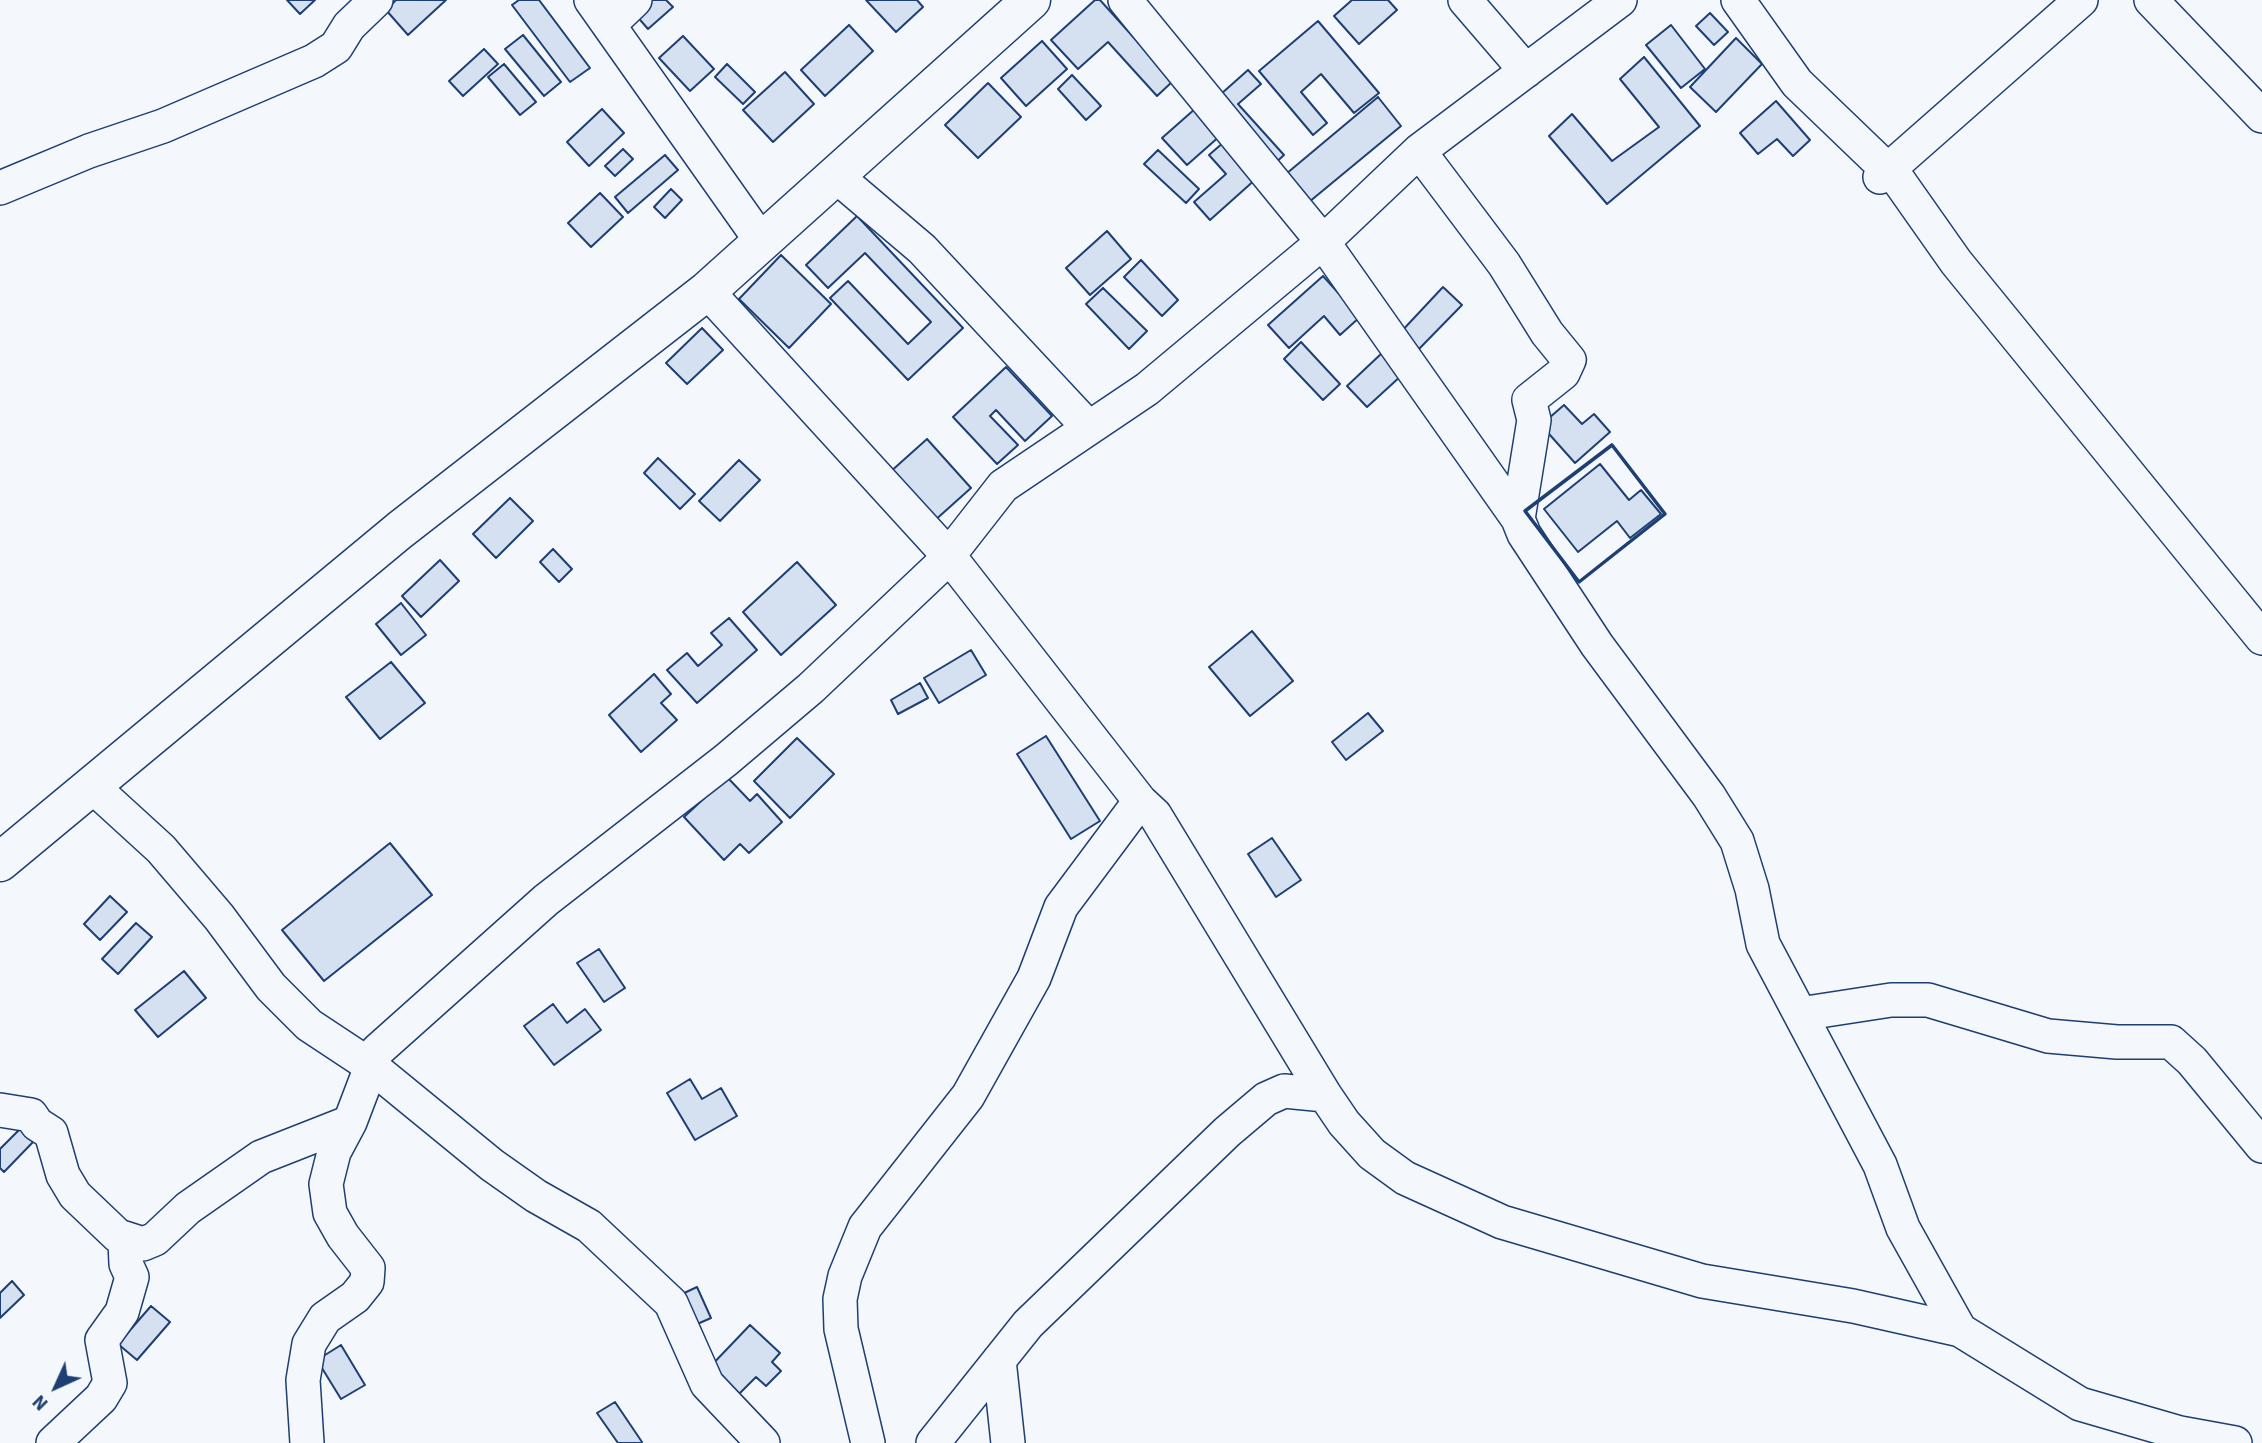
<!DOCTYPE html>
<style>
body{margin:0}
#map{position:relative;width:2262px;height:1443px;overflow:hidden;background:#f4f7fb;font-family:"Source Sans 3",sans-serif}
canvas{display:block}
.north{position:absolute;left:21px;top:1352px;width:70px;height:70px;-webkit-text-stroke:5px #f4f7fb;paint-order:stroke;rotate:225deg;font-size:19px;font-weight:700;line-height:28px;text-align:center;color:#1d3f73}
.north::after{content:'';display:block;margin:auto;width:24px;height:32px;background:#1d3f73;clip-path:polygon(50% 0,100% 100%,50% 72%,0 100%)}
</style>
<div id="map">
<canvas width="2262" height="1443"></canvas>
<div class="north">N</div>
</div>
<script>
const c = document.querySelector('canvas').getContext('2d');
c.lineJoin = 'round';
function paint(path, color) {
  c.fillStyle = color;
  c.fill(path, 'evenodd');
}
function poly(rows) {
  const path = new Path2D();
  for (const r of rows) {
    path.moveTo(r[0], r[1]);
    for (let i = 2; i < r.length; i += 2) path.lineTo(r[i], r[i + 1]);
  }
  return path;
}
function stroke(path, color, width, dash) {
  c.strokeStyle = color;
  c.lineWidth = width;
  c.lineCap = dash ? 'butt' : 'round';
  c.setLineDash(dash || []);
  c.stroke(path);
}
const building = poly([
 [287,0,315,0,300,14,287,0],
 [396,0,446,0,408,35,386,10,396,0],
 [519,0,539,0,590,68,570,82,512,5,519,0],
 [651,0,666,0,673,7,648,29,635,14,651,0],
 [866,0,917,0,923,7,896,32,866,0],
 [1095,0,1100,0,1173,81,1157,96,1108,42,1078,69,1051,40,1095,0],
 [1352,0,1388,0,1397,10,1359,44,1334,16,1352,0],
 [1710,13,1728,32,1714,45,1696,26,1710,13],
 [1318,21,1379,93,1354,113,1321,74,1301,92,1327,123,1313,135,1259,71,1318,21],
 [849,25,873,51,825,96,801,70,849,25],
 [1671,25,1705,69,1681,88,1646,45,1671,25],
 [523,35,561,82,544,96,505,49,523,35],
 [683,36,714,69,690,91,659,58,683,36],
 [1736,38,1762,64,1716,112,1690,87,1736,38],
 [1042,41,1067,69,1026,106,1001,78,1042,41],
 [484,49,498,64,463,96,449,81,484,49],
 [1644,57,1700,126,1607,204,1549,136,1572,114,1612,161,1659,127,1620,79,1644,57],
 [504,64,536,102,520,115,488,77,504,64],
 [727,64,755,92,743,104,715,77,727,64],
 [1248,70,1261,84,1238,104,1284,155,1271,167,1212,102,1248,70],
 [785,72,814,104,773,142,743,110,785,72],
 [1072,75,1101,106,1086,120,1058,89,1072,75],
 [988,83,1021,117,978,158,945,125,988,83],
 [1378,97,1401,126,1303,207,1280,179,1378,97],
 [1776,101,1810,140,1793,156,1777,139,1758,154,1740,133,1776,101],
 [1196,108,1221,135,1187,165,1162,138,1196,108],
 [602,109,624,133,589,166,567,142,602,109],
 [1224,142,1257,178,1210,220,1194,202,1226,174,1209,155,1224,142],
 [623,149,633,159,615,176,605,166,623,149],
 [1158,150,1199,189,1186,203,1144,164,1158,150],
 [665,155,678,170,628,213,615,197,665,155],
 [671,189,682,200,665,218,654,207,671,189],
 [600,193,623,217,591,247,568,223,600,193],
 [857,216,963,328,908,380,830,298,848,281,908,344,931,322,865,253,828,288,806,265,857,216],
 [1107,231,1131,259,1090,295,1066,268,1107,231],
 [781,255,831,304,789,348,739,299,781,255],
 [1141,260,1178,300,1162,316,1124,277,1141,260],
 [1323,276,1360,317,1340,335,1324,316,1289,348,1268,325,1323,276],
 [1443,287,1462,305,1417,351,1399,334,1443,287],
 [1103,288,1147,331,1129,349,1086,304,1103,288],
 [702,328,723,350,687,384,666,363,702,328],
 [1301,342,1340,384,1323,400,1284,359,1301,342],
 [1382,353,1402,375,1367,407,1347,386,1382,353],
 [1006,367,1052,416,1025,441,996,410,990,416,1018,445,997,464,953,417,1006,367],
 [1564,405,1582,424,1594,414,1610,432,1575,463,1541,425,1564,405],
 [927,439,971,488,933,522,889,473,927,439],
 [658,458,695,494,680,509,644,473,658,458],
 [739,460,760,480,720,521,699,501,739,460],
 [1600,464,1629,500,1641,490,1661,514,1630,538,1617,521,1578,552,1544,509,1600,464],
 [510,498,533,521,496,558,473,534,510,498],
 [553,549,572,569,559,582,540,562,553,549],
 [440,560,459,581,421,617,402,596,440,560],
 [797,562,836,605,781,655,743,612,797,562],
 [401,603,426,635,401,655,376,624,401,603],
 [729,618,757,650,697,703,667,670,687,653,698,666,722,645,711,633,729,618],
 [1252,631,1293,681,1250,716,1209,667,1252,631],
 [971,650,986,675,939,703,924,678,971,650],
 [391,662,425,703,380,739,346,697,391,662],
 [654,674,671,694,661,703,677,720,641,752,609,715,654,674],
 [920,683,928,698,898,714,891,700,920,683],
 [1368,713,1383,731,1346,760,1332,742,1368,713],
 [1046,736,1100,821,1071,839,1017,754,1046,736],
 [797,738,834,774,790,818,754,781,797,738],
 [727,777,750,801,757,794,782,822,749,853,740,844,724,860,684,817,727,777],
 [1272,838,1301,880,1276,897,1248,854,1272,838],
 [390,843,432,895,324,981,282,930,390,843],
 [110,896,127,912,100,940,84,924,110,896],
 [136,923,152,937,118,974,102,959,136,923],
 [599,949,625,988,604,1002,577,963,599,949],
 [184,971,206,998,158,1037,135,1010,184,971],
 [553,1004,567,1023,585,1009,601,1030,554,1065,524,1026,553,1004],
 [690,1079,702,1099,721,1088,737,1116,695,1140,667,1093,690,1079],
 [21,1128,34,1141,4,1172,0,1168,0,1149,21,1128],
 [12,1281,24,1295,0,1318,0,1293,12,1281],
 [697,1287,711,1318,695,1325,680,1295,697,1287],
 [151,1306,170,1322,137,1360,118,1344,151,1306],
 [750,1325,780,1353,772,1362,781,1371,766,1386,756,1377,736,1397,707,1370,750,1325],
 [341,1345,365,1385,341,1399,317,1360,341,1345],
 [615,1402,642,1442,641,1443,618,1443,597,1413,615,1402]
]);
paint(building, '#d5e0f0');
stroke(building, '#1d3f73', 2);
const minor = poly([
 [591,0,762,242],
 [1125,0,1323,242,1518,519,1524,534,1597,645,1709,796,1737,841,1752,889,1763,944,1880,1165,1903,1228,1960,1330],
 [1465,0,1526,71],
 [1738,0,1797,83,1899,181,1956,262,2262,638],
 [2151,0,2262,116],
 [609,25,635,0],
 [1419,151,1504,264,1547,333,1569,360,1563,373,1529,400,1534,420,1518,519],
 [836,176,922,249,1089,428],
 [1880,177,2081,0],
 [0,188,89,151,163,126,314,61,336,47,349,26,376,0],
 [707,291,949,556,1140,801,1155,815,1325,1095,1344,1123,1372,1154,1405,1178,1502,1222,1702,1281,1853,1306,1960,1330,2080,1404,2180,1433,2235,1443],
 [92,786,161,849,219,917,271,987,309,1025,371,1066,492,1165,536,1196,589,1226,671,1303,707,1384,763,1443],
 [1800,1014,1891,1000,1928,1000,2048,1036,2117,1042,2171,1042,2192,1061,2262,1146],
 [0,1110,31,1115,37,1124,51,1133,63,1175,75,1195,118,1236,143,1244,155,1239,188,1208,261,1157,350,1122],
 [999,1360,1008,1443],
 [53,1443,101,1398,110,1383,102,1340,122,1312,132,1277,126,1264,125,1241],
 [307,1443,303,1380,309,1344,325,1318,355,1297,367,1282,368,1268,343,1236,330,1213,326,1184,334,1152,350,1122,377,1051,546,900,726,760,811,688,942,564,1003,486,1147,389,1323,242,1419,151,1620,0],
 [868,1443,841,1329,840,1299,845,1276,865,1227,968,1096,1034,978,1061,907,1140,801],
 [933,1443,1028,1324,1227,1132,1266,1099,1284,1091,1325,1095]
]);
const secondary = poly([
 [0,862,400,530,707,291,1031,0]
]);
stroke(minor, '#1d3f73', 36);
stroke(secondary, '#1d3f73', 41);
stroke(minor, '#f4f7fb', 33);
stroke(secondary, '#f4f7fb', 38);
stroke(poly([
 [1612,445,1665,514,1579,582,1525,511,1612,445]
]), '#1d3f73', 3.5);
</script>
